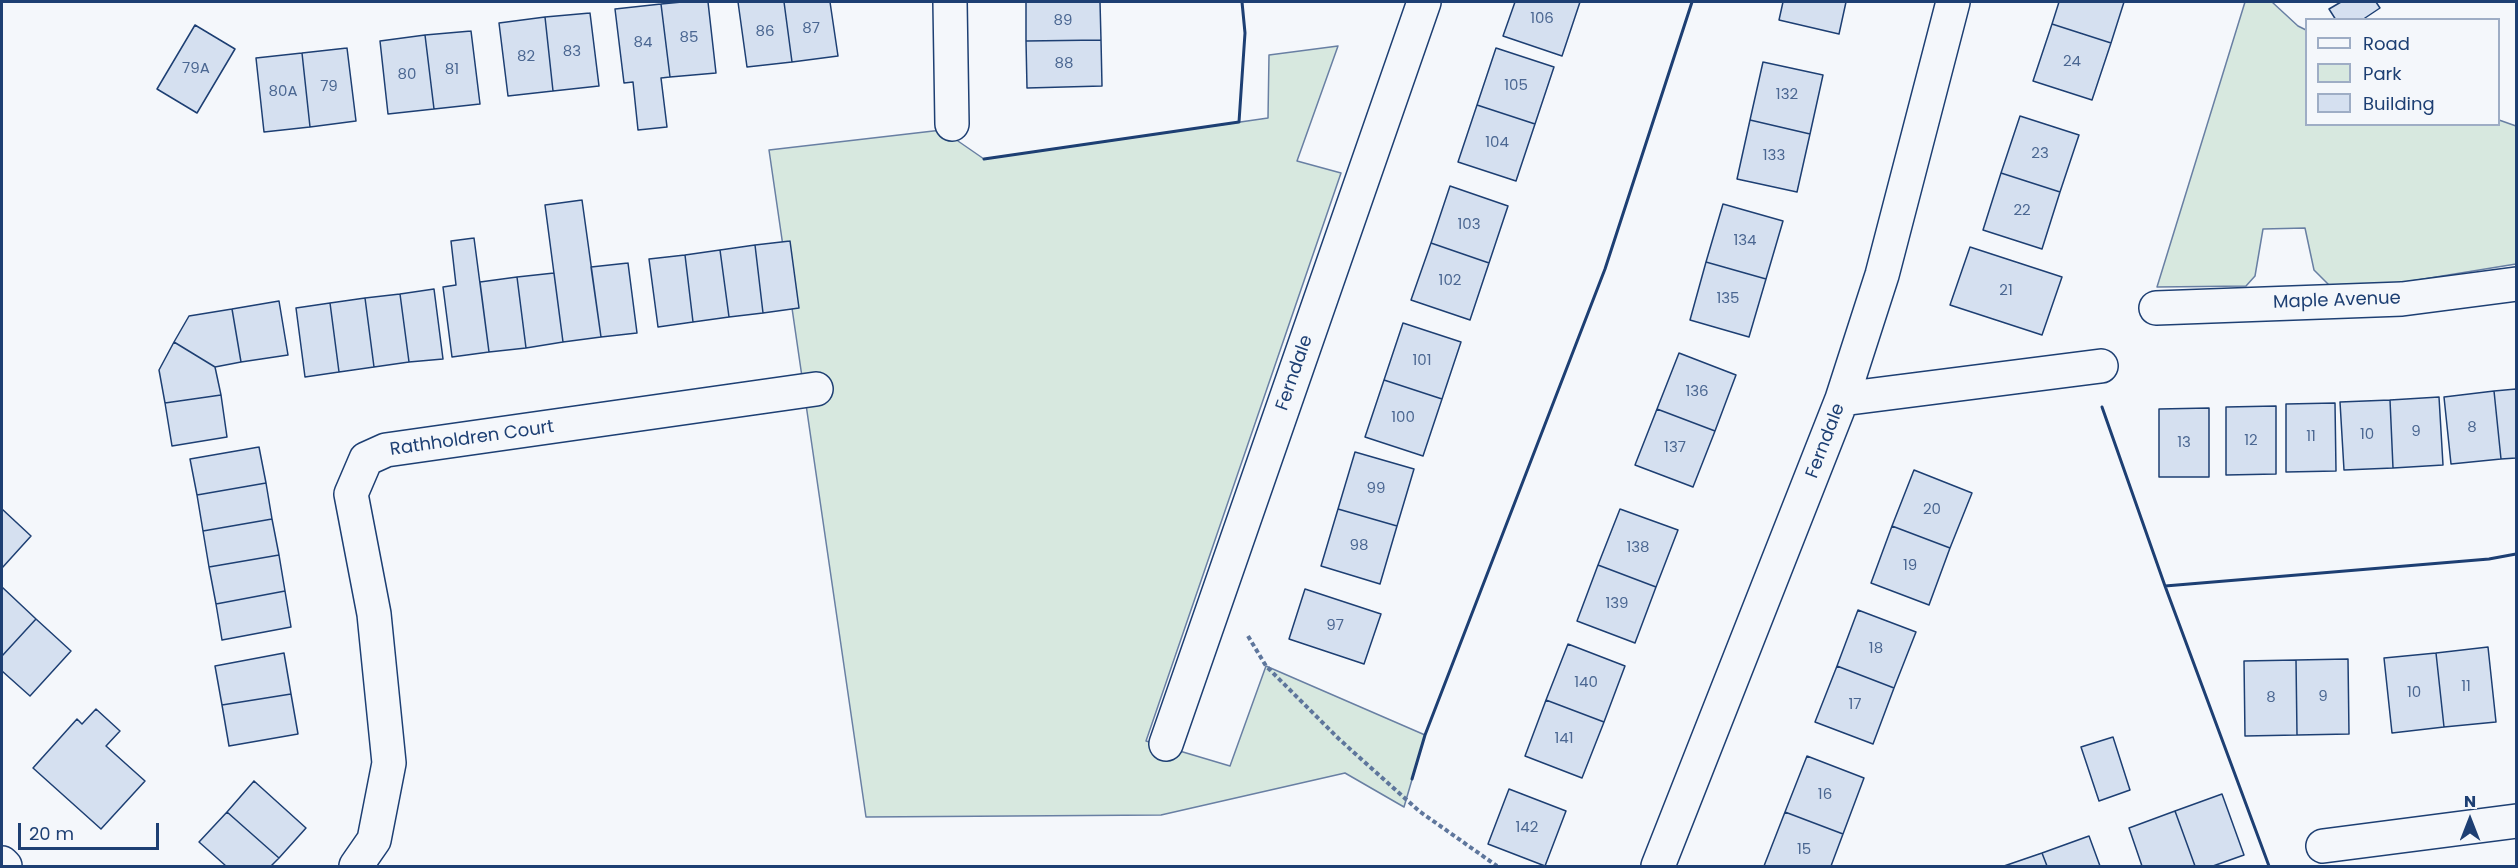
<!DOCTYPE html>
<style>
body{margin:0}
#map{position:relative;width:2518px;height:868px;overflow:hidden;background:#f4f7fb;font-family:Poppins,sans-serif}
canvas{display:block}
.frame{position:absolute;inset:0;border:3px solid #1d3f73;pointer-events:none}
.legend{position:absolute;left:2305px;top:18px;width:195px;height:108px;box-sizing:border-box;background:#f4f7fb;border:2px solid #9eadc5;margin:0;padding:8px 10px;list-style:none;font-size:18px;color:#1d3f73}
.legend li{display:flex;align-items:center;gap:12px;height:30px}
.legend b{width:30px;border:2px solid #9eadc5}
.north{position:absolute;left:2440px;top:790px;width:60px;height:60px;-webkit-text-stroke:4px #f4f7fb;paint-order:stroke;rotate:0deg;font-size:16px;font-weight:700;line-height:24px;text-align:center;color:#1d3f73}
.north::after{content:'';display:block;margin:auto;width:21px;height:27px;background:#1d3f73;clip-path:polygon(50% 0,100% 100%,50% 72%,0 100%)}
.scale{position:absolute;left:18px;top:823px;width:141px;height:27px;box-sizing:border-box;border:3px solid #1d3f73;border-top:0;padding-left:8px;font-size:18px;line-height:21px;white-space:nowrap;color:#1d3f73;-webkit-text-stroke:4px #f4f7fb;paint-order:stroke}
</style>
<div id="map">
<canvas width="2518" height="868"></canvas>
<div class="frame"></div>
<ul class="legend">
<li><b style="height:8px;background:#f4f7fb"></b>Road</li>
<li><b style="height:16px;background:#d7e8df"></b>Park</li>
<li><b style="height:16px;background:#d5e0f0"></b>Building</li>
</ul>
<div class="north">N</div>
<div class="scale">20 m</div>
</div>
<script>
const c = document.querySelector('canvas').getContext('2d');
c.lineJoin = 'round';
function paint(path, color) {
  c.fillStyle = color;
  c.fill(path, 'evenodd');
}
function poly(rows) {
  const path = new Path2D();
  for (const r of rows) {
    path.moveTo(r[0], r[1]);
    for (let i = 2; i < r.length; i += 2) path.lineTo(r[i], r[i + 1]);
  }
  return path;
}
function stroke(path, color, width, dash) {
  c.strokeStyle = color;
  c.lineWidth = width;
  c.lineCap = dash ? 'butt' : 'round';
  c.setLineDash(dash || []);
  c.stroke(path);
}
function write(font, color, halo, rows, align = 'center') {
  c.font = font + ' Poppins,sans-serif';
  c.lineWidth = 4.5;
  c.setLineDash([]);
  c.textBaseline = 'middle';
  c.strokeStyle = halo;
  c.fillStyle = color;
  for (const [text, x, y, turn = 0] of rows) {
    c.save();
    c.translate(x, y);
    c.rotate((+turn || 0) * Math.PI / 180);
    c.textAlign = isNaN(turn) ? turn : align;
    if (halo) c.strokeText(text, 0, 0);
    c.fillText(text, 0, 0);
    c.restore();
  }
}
const green = poly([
 [2245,2,2272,2,2298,26,2306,30,2306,124,2498,124,2499,120,2516,126,2516,264,2399,283,2329,285,2314,270,2305,228,2263,229,2255,276,2246,286,2157,287,2245,2],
 [1338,46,1297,161,1341,173,1146,741,1230,766,1266,666,1425,735,1404,807,1345,773,1161,815,866,817,769,150,942,130,984,159,1268,118,1269,55,1338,46]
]);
paint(green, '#d7e8df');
stroke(green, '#687fa3', 1.5);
const building = poly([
 [682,2,708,2,716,73,670,77,661,4,682,2],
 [738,2,784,2,792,62,747,67,738,2],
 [784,2,830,2,838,56,792,62,784,2],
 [1026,2,1100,2,1101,40,1026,41,1026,2],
 [1515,2,1580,2,1562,56,1503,36,1515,2],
 [1783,2,1846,2,1839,34,1779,20,1783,2],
 [2059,2,2124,2,2111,43,2052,24,2059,2],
 [2341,2,2376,2,2380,8,2362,20,2336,20,2329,9,2341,2],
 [661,4,670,77,661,78,667,127,638,130,633,82,624,83,615,9,661,4],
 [590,13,599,86,553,91,545,17,590,13],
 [545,17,553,91,508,96,499,23,545,17],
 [2052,24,2111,43,2092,100,2033,81,2052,24],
 [195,25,235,49,197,113,157,89,195,25],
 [471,31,480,104,434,109,425,35,471,31],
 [425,35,434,109,388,114,380,41,425,35],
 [1101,40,1102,86,1027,88,1026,41,1101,40],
 [347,48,356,121,310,127,302,53,347,48],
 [1496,48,1554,67,1535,124,1477,105,1496,48],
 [302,53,310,127,264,132,256,58,302,53],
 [1763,62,1823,75,1810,134,1750,120,1763,62],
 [1477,105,1535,124,1516,181,1458,162,1477,105],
 [2020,116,2079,135,2060,192,2001,173,2020,116],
 [1750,120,1810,134,1797,192,1737,179,1750,120],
 [2001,173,2060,192,2042,249,1983,230,2001,173],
 [1450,186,1508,206,1489,263,1431,243,1450,186],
 [582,200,601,337,563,342,545,205,582,200],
 [1723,204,1783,221,1766,279,1706,262,1723,204],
 [474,238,489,352,452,357,443,287,456,285,451,241,474,238],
 [790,241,799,308,763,313,755,245,790,241],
 [1431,243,1489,263,1470,320,1411,300,1431,243],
 [755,245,763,313,729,317,720,250,755,245],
 [1970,247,2062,277,2042,335,1950,305,1970,247],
 [720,250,729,317,693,322,685,255,720,250],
 [685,255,693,322,658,327,649,259,685,255],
 [1706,262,1766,279,1749,337,1690,320,1706,262],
 [628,263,637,333,601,337,591,267,628,263],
 [554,273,563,342,526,348,517,277,554,273],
 [517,277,526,348,489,352,480,282,517,277],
 [434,289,443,359,409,362,400,294,434,289],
 [400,294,409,362,374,367,365,298,400,294],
 [365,298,374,367,339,372,330,303,365,298],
 [279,301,288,355,241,362,232,309,279,301],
 [330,303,339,372,305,377,296,308,330,303],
 [232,309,241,362,215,367,174,342,189,316,232,309],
 [1403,323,1461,342,1442,399,1384,380,1403,323],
 [174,342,215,367,221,395,165,403,159,370,174,342],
 [1679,353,1736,375,1715,431,1657,409,1679,353],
 [1384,380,1442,399,1423,456,1365,437,1384,380],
 [2516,389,2516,458,2501,459,2494,391,2516,389],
 [2494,391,2501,459,2451,464,2444,397,2494,391],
 [221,395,227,437,172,446,165,403,221,395],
 [2439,397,2443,465,2393,468,2390,400,2439,397],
 [2390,400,2393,468,2344,470,2340,402,2390,400],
 [2335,403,2336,471,2286,472,2286,404,2335,403],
 [2276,406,2276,474,2226,475,2226,407,2276,406],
 [2209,408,2209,477,2159,477,2159,409,2209,408],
 [1657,409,1715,431,1693,487,1635,465,1657,409],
 [259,447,266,483,197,495,190,459,259,447],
 [1355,452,1414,469,1397,526,1338,509,1355,452],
 [1914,470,1972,493,1950,548,1892,526,1914,470],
 [266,483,272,519,203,531,197,495,266,483],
 [2,509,31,536,2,568,2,509],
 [1338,509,1397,526,1380,584,1321,566,1338,509],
 [1620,509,1678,530,1656,587,1598,565,1620,509],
 [272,519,279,555,209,567,203,531,272,519],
 [1892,526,1950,548,1929,605,1871,583,1892,526],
 [279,555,285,591,216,604,209,567,279,555],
 [1598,565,1656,587,1635,643,1577,621,1598,565],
 [2,587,36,619,2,656,2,587],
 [1305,589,1381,614,1364,664,1289,639,1305,589],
 [285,591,291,627,222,640,216,604,285,591],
 [1858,610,1916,632,1894,688,1837,666,1858,610],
 [36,619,71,651,30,696,2,671,2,656,36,619],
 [1568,644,1625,666,1604,722,1546,700,1568,644],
 [2488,647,2496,722,2444,727,2436,653,2488,647],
 [284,653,291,694,222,705,215,666,284,653],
 [2436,653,2444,727,2392,733,2384,658,2436,653],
 [2348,659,2349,734,2297,735,2296,660,2348,659],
 [2296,660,2297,735,2245,736,2244,661,2296,660],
 [1837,666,1894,688,1873,744,1815,722,1837,666],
 [291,694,298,734,229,746,222,705,291,694],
 [1546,700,1604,722,1582,778,1525,756,1546,700],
 [96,709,120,731,106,746,145,781,101,829,33,768,77,719,82,724,96,709],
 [2113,737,2130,790,2099,801,2081,747,2113,737],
 [1807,756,1864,778,1843,834,1785,812,1807,756],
 [254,781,306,828,279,858,227,812,254,781],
 [1509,789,1566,811,1545,866,1488,844,1509,789],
 [2222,794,2244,855,2213,866,2195,866,2175,811,2222,794],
 [2175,811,2195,866,2142,866,2129,828,2175,811],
 [227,812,279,858,271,866,226,866,199,842,227,812],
 [1785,812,1843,834,1831,866,1764,866,1785,812],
 [2089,836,2100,866,2047,866,2042,853,2089,836],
 [2042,853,2047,866,2004,866,2042,853]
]);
paint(building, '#d5e0f0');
stroke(building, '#1d3f73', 1.5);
const street = poly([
 [950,2,952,124],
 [2156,308,2402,299,2516,284],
 [1842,399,2101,366],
 [1166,744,1424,2],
 [2323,846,2516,821],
 [356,866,374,840,389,763,374,614,351,494,366,459,386,450,816,389],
 [1658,866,1842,399,1882,275,1953,2]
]);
const secondary = poly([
 [2,863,5,866]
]);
stroke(street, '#1d3f73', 36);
stroke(secondary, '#1d3f73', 36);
stroke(poly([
 [1248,636,1266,666,1339,739,1419,811,1497,866]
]), '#5e769c', 4, [4.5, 3]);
stroke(street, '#f4f7fb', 33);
stroke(secondary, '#f4f7fb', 33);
stroke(poly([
 [984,159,1239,122,1245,33,1242,2],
 [2102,407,2165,586,2269,866],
 [2165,586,2489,559,2516,554],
 [1412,779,1425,735,1605,269,1692,2]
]), '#1d3f73', 3);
write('15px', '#4b6792', null, [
 ["106",1542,19],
 ["89",1063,21],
 ["87",811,29],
 ["86",765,32],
 ["85",689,38],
 ["84",643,43],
 ["83",572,52],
 ["82",526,57],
 ["24",2072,62],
 ["88",1064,64],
 ["79A",196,69],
 ["81",452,70],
 ["80",407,75],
 ["105",1516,86],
 ["79",329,87],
 ["80A",283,92],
 ["132",1787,95],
 ["104",1497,143],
 ["23",2040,154],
 ["133",1774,156],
 ["22",2022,211],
 ["103",1469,225],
 ["134",1745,241],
 ["102",1450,281],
 ["21",2006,291],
 ["135",1728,299],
 ["101",1422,361],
 ["136",1697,392],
 ["100",1403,418],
 ["8",2472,428],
 ["9",2416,432],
 ["10",2367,435],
 ["11",2311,437],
 ["12",2251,441],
 ["13",2184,443],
 ["137",1675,448],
 ["99",1376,489],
 ["20",1932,510],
 ["98",1359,546],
 ["138",1638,548],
 ["19",1910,566],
 ["139",1617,604],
 ["97",1335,626],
 ["18",1876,649],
 ["140",1586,683],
 ["11",2466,687],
 ["10",2414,693],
 ["9",2323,697],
 ["8",2271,698],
 ["17",1855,705],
 ["141",1564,739],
 ["16",1825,795],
 ["142",1527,828],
 ["15",1804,850]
]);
write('18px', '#1d3f73', '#f4f7fb', [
 ["Maple Avenue",2337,301,-2],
 ["Ferndale",1295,373,-71],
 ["Rathholdren Court",472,439,-8],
 ["Ferndale",1826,441,-69]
]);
</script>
